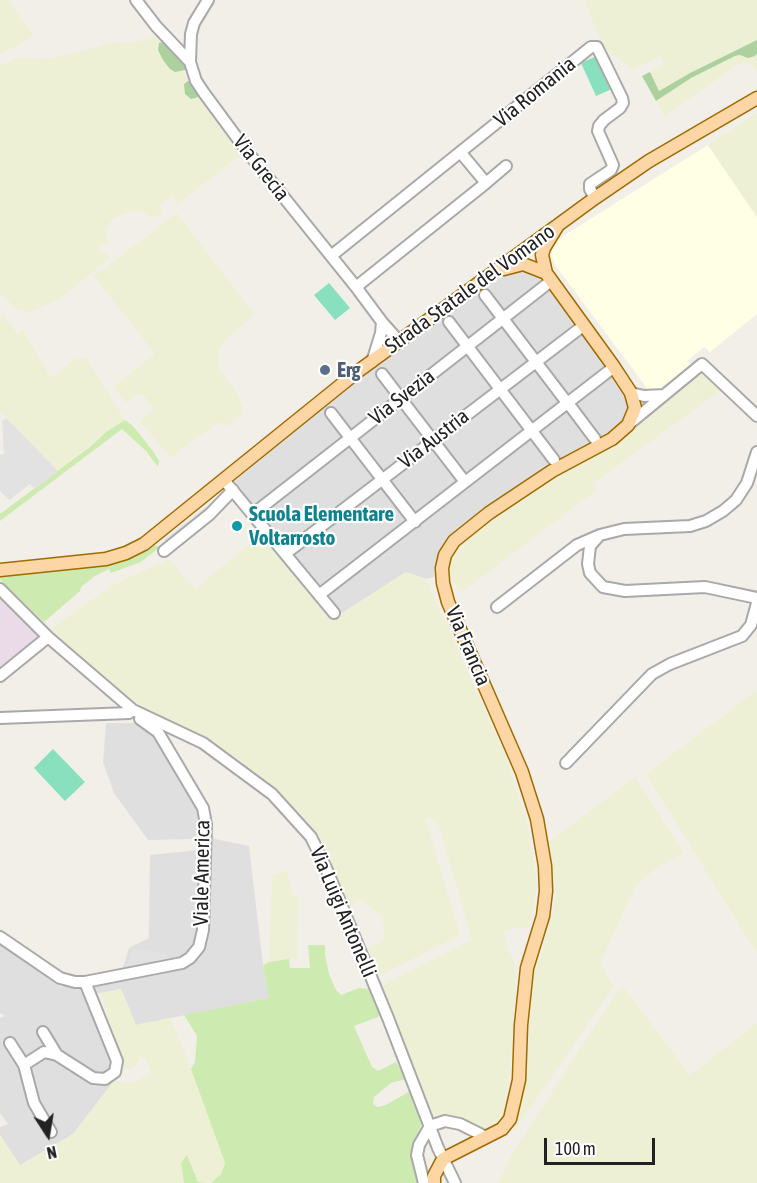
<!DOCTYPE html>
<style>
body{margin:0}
#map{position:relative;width:757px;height:1183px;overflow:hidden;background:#f2efe9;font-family:"Asap Condensed",sans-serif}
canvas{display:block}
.north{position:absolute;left:18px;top:1105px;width:60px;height:60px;-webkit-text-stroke:4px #fff;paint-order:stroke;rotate:168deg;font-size:16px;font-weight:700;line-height:24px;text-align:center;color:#222}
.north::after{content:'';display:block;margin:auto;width:21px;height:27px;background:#222;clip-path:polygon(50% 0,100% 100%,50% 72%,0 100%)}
.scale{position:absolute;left:544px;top:1138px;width:111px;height:27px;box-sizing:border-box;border:3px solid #222;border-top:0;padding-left:8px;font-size:18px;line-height:21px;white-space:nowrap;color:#222;-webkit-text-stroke:4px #fff;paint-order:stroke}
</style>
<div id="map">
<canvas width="757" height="1183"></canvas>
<div class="north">N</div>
<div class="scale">100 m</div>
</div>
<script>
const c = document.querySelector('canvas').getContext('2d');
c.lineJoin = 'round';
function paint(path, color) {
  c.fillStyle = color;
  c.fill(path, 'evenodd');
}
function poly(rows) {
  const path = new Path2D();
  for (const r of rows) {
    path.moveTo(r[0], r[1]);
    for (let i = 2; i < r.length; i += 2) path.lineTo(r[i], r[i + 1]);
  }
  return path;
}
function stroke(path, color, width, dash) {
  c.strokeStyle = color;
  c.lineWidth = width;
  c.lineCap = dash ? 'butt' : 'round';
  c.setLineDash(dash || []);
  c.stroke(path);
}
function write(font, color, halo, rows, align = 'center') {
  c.font = font + ' "Asap Condensed",sans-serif';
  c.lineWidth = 4.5;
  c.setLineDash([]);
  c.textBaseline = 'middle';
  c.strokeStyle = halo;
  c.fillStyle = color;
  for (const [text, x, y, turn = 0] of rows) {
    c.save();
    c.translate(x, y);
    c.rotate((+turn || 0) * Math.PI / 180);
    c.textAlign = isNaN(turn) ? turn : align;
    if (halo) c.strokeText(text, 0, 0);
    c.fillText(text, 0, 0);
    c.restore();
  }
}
paint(poly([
 [531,269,542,275,587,336,624,392,633,427,445,574,426,579,406,572,333,619,260,536,226,488,317,412,402,345,511,270],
 [106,723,134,723,154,736,179,773,215,839,249,846,263,965,270,998,136,1025,121,989,95,994,120,1065,114,1081,73,1134,20,1166,0,1135,0,1127,8,1124,0,1113,0,1018,5,1016,0,1013,0,945,61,987,122,971,129,948,149,938,150,855,198,850,195,839,148,840,114,793,103,762]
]), '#e0dfdf');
paint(poly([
 [0,595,23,616,23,620,40,638,0,672]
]), '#ebdbe8');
paint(poly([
 [708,145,757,217,757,314,710,352,704,347,687,361,692,367,661,390,649,391,555,265,551,255,553,245,560,238]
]), '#ffffe5');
paint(poly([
 [0,0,8,0,34,36,0,55],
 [584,0,757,0,757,40,690,73,659,91,650,72,664,64,661,56,633,69,604,48],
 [157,37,164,42,198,96,243,153,178,204,172,196,158,206,163,214,151,218,142,211,132,211,112,219,105,232,109,243,98,247,103,254,106,253,110,258,60,299,31,312,18,310,0,293,0,66,19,57,45,59,91,49,108,43,134,42],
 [757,54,757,73,749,61,736,66,665,116,656,101,691,78,735,56,755,56],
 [757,113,757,217,708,145],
 [177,213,255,315,223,342,218,352,219,367,238,395,243,408,240,416,227,426,219,422,170,458,140,421,154,409,144,396,139,394,125,403,114,386,155,354,94,276],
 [4,314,17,334,23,330,51,378,75,359,86,357,125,420,106,432,58,471,0,412,0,317],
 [705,371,724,388,594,483,597,490,462,592,445,574,448,560,456,547,469,533,655,408],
 [260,535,333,619,406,572,426,579,505,755,527,823,537,883,530,927,504,930,507,948,515,961,516,993,509,1076,502,1120,490,1128,481,1128,462,1118,435,1121,382,985,472,940,439,826,430,817,426,819,460,935,377,977,365,949,384,940,383,918,360,899,346,912,324,860,329,857,320,839,303,817,267,782,233,755,135,704,49,632,64,619,115,584,169,559,195,589],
 [757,690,757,954,646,774],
 [635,777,684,853,655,869,635,887,600,963,614,986,516,1129,511,1128,517,1101,532,960,540,960,556,897,548,842],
 [287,870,293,896,298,896,297,958,269,962,272,880,273,875],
 [622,985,690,1075,757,1023,757,1183,498,1183,514,1150],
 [121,989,136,1025,170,1018,184,1050,225,1163,221,1174,211,1183,198,1182,181,1163,184,1183,0,1183,0,1135,20,1165,73,1134,114,1081,132,1083,152,1073,145,1058,140,1058,135,1067,129,1070,124,1068,101,993]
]), '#eef0d5');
paint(poly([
 [125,420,133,426,153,451,159,461,158,467,146,451,122,429,0,521,0,514,91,446,106,432],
 [155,545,160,547,141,562,111,573,109,569,95,576,81,587,80,591,44,622,1,581,0,577,118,562,138,555],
 [308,945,325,945,325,955,329,974,336,990,341,995,359,988,373,989,383,1015,354,1026,372,1067,378,1071,396,1062,406,1079,391,1083,374,1097,373,1104,378,1107,386,1105,410,1091,422,1123,414,1142,415,1166,421,1183,211,1183,221,1174,225,1163,191,1069,195,1062,197,1036,184,1015,269,998,263,965,269,962,289,959,290,968,310,968],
 [187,1155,198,1182,205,1183,184,1183,181,1163]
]), '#cdebb0');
paint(poly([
 [757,40,757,54,755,56,748,58,740,55,735,56,691,78,656,101,642,76,650,72,659,91,690,73],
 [166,41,188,65,185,70,175,72,170,69,163,60,158,50,159,43],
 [188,81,192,81,199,95,196,98,191,99,185,94,184,84]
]), '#add19e');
paint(poly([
 [599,55,614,88,596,96,581,63],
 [329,283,350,308,335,320,314,295],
 [53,749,85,782,65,801,34,768]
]), '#88e0be');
paint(poly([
 [6,418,58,471,35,489,30,484,9,500,0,491,0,454,4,454,2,421],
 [220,496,223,499,169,544,164,540],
 [132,949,167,953,168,961,126,970]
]), '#e2e2e2');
const minor = poly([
 [136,0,156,26,190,62],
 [208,0,194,23,191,34,190,62,196,81,204,93,249,154,356,287,382,322,399,341],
 [486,183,506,166],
 [331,256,591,47,597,47,622,98,623,103,620,108,604,120,599,126,598,131,613,165,611,170,590,184,590,189,595,198],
 [356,287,486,183,461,153],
 [485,295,565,400],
 [449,322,554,460],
 [372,362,381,333,382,322],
 [382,374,465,482],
 [631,393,644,396,664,395],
 [568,403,595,439],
 [331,413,415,522],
 [629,424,702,364,757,416],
 [224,480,334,613],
 [253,514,551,281],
 [598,537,590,546,588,564,590,573,603,587,625,591,705,587,757,598],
 [164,551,210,514,233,490],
 [285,554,583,326],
 [0,589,48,637,133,710,203,743,272,794,311,837,326,868,388,1018,438,1148,455,1183],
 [319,595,614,367],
 [497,607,577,545,600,535,624,529,690,526,706,521,723,511,736,500,747,483,757,452],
 [0,676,48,637],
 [0,718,129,713,133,710],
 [566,763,652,674,670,664,742,636,751,625,757,603],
 [0,937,60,978,75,982,85,982,182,963,190,958,199,947,203,930,206,824,203,808,158,732,140,719],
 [43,1032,57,1055],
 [10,1043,24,1065],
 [51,1132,34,1103,24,1065,44,1052,57,1055,93,1078,105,1079,115,1072,117,1061,85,982],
 [424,1183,417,1155,419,1145,430,1126,445,1121,460,1124,486,1137]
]);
const major = poly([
 [504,269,523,264,546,273],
 [0,570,106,559,126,553,144,544,357,372,595,198,649,161,757,98],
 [434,1183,434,1176,443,1159,502,1129,510,1119,519,1080,521,1025,527,968,543,916,546,891,545,866,537,819,522,772,448,602,443,583,442,568,445,555,454,541,489,513,552,471,612,439,628,425,635,408,631,393,614,367,546,273,542,255,544,248,558,225]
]);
stroke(minor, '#a9a9a9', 14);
stroke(major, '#a06b00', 15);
stroke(minor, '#fff', 10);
stroke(major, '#fcd6a4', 12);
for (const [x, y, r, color] of [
 [325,370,6,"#5c6f8a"],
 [237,526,6,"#0f9aa8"]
]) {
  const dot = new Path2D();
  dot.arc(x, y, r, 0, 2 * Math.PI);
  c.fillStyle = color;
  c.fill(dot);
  stroke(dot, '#fff', 2);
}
write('21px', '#222', '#fff', [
 ["Via Romania",535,92,-39],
 ["Via Grecia",261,168,52],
 ["Strada Statale del Vomano",470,289,-36],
 ["Via Svezia",402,397,-38],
 ["Via Austria",434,439,-38],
 ["Via Francia",468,646,67],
 ["Viale America",202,873,-89],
 ["Via Luigi Antonelli",343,912,67]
]);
write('bold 21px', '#4e5e75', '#fff', [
 ["Erg",337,370]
], 'left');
write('bold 21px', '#0d838f', '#fff', [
 ["Scuola Elementare",249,514],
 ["Voltarrosto",249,538]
], 'left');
</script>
